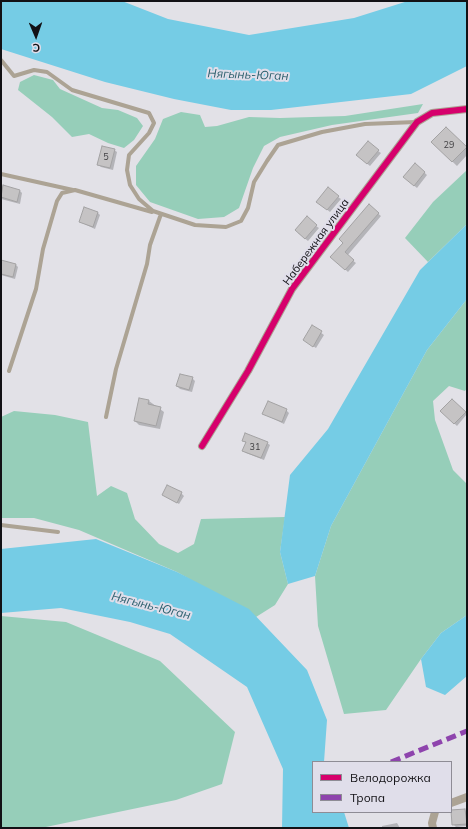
<!DOCTYPE html>
<meta charset="utf-8">
<style>
body{margin:0}
#map{position:relative;width:468px;height:829px;overflow:hidden;background:#e2e1e7;font-family:Mulish,sans-serif}
canvas{display:block}
.frame{position:absolute;inset:0;border:2px solid #121115;pointer-events:none}
.legend{position:absolute;left:312px;top:761px;width:140px;height:52px;box-sizing:border-box;background:#e0deea;border:1px solid #8e8c95;margin:0;padding:5px 7px;list-style:none;font-size:12px;color:#121115}
.legend li{display:flex;align-items:center;gap:8px;height:20px}
.legend b{width:20px;border:1px solid #8e8c95}
.north{position:absolute;left:16px;top:16px;width:40px;height:40px;-webkit-text-stroke:3px #e0deea;paint-order:stroke;rotate:178deg;font-size:11px;font-weight:700;line-height:16px;text-align:center;color:#121115}
.north::after{content:'';display:block;margin:auto;width:14px;height:18px;background:#121115;clip-path:polygon(50% 0,100% 100%,50% 72%,0 100%)}
</style>
<div id="map">
<canvas width="468" height="829"></canvas>
<div class="frame"></div>
<ul class="legend">
<li><b style="height:5px;background:#d6006c"></b>Велодорожка</li>
<li><b style="height:5px;background:#8e44ad"></b>Тропа</li>
</ul>
<div class="north">С</div>
</div>
<script>
const c = document.querySelector('canvas').getContext('2d');
c.lineJoin = 'round';
function paint(path, color) {
  c.fillStyle = color;
  c.fill(path, 'evenodd');
}
function poly(rows) {
  const path = new Path2D();
  for (const r of rows) {
    path.moveTo(r[0], r[1]);
    for (let i = 2; i < r.length; i += 2) path.lineTo(r[i], r[i + 1]);
  }
  return path;
}
function stroke(path, color, width, dash) {
  c.strokeStyle = color;
  c.lineWidth = width;
  c.lineCap = dash ? 'butt' : 'round';
  c.setLineDash(dash || []);
  c.stroke(path);
}
function write(font, color, halo, rows, align = 'center') {
  c.font = font + ' Mulish,sans-serif';
  c.lineWidth = 4;
  c.setLineDash([]);
  c.textBaseline = 'middle';
  c.strokeStyle = halo;
  c.fillStyle = color;
  for (const [text, x, y, turn = 0] of rows) {
    c.save();
    c.translate(x, y);
    c.rotate((+turn || 0) * Math.PI / 180);
    c.textAlign = isNaN(turn) ? turn : align;
    if (halo) c.strokeText(text, 0, 0);
    c.fillText(text, 0, 0);
    c.restore();
  }
}
paint(poly([
 [34,75,53,80,60,89,102,108,118,110,137,118,143,126,134,140,124,148,108,143,89,134,72,137,52,117,18,90,20,82],
 [423,104,418,113,332,125,280,137,264,146,253,168,239,208,224,217,198,219,150,202,136,185,136,166,155,139,163,119,181,112,200,115,205,127,217,126,249,117,280,118,345,116],
 [467,170,467,224,428,262,405,238,433,202],
 [467,299,467,388,465,391,449,386,433,401,435,420,453,470,467,484,467,615,441,633,421,659,386,710,344,714,318,626,315,576,331,526,427,350],
 [14,411,55,415,88,422,97,496,111,486,127,493,135,519,159,544,178,553,194,544,201,519,285,517,280,552,288,584,275,605,256,617,177,572,79,530,34,518,1,518,1,417],
 [1,616,66,622,160,661,235,732,222,784,176,800,41,828,1,828]
]), '#96ceb9');
paint(poly([
 [1,1,122,1,168,19,249,35,354,18,408,1,467,1,467,66,411,94,271,110,231,110,174,99,105,82,1,49],
 [467,224,467,299,427,350,331,526,315,576,288,584,280,552,290,475,328,429,420,270],
 [96,539,177,572,249,609,307,670,327,720,324,762,313,762,313,812,344,812,349,828,282,828,283,769,247,687,170,634,130,622,61,608,1,613,1,549],
 [467,615,467,676,445,695,426,687,421,659,441,633]
]), '#75cce5');
paint(poly([
 [446,128,467,149,467,155,457,166,432,142],
 [114,150,117,152,113,170,101,167,98,164],
 [378,151,381,153,370,166,360,158],
 [415,164,427,175,417,188,407,180],
 [1,185,20,191,22,193,20,204,1,199],
 [338,197,341,199,330,212,320,204],
 [369,206,381,216,347,256,356,263,348,272,332,257,344,243],
 [97,212,100,215,95,229,80,222],
 [316,226,319,228,308,241,298,233],
 [1,261,15,264,18,267,15,279,1,275],
 [312,326,324,335,316,348,307,342],
 [192,378,195,381,192,392,180,389,177,386],
 [452,400,467,414,457,426,441,411],
 [149,401,164,412,160,429,139,425,135,421],
 [286,410,289,413,284,424,264,414],
 [243,440,267,443,270,445,264,460,246,453,243,451,246,443],
 [181,493,184,496,179,504,163,495],
 [465,810,467,812,467,826,456,827,453,824],
 [397,823,400,828,382,828,382,826]
]), '#0003');
const building = poly([
 [446,127,467,147,452,162,431,142,446,127],
 [368,141,379,150,367,164,356,155,368,141],
 [102,146,115,149,110,168,97,165,102,146],
 [415,163,425,172,414,186,403,177,415,163],
 [3,185,20,190,17,202,1,197,3,185],
 [328,187,339,196,327,210,316,202,328,187],
 [369,204,379,213,345,252,354,260,345,270,330,257,343,243,339,239,369,204],
 [84,207,98,212,93,227,79,222,84,207],
 [307,216,317,225,305,239,295,230,307,216],
 [1,260,16,264,13,277,1,274,1,260],
 [312,325,322,331,313,347,303,340,312,325],
 [180,374,193,377,189,390,176,386,180,374],
 [139,398,149,400,148,404,161,407,156,426,134,421,139,398],
 [452,399,466,412,454,424,440,411,452,399],
 [268,401,287,409,282,422,262,414,268,401],
 [245,433,268,442,261,458,242,451,246,442,242,441,245,433],
 [167,485,182,492,177,503,162,495,167,485],
 [465,809,467,824,452,825,451,810,465,809]
]);
paint(building, '#c5c3c4');
stroke(building, '#a3a2a3', 1);
stroke(poly([
 [1,60,14,76,34,70,47,72,72,90,149,113,154,123,149,133,129,155,127,170,130,185,139,199,153,211,195,225,226,227,241,221,248,208,254,182,267,161,278,145,322,132,365,124,416,122],
 [1,174,73,190],
 [9,371,36,289,43,249,57,201,62,193,75,190,152,212],
 [106,417,116,369,147,264,150,245,161,214,159,213],
 [1,525,58,532]
]), '#aca394', 4);
stroke(poly([
 [202,446,248,371,292,289,417,122,432,113,467,109],
 [451,803,467,797],
 [433,828,432,823,435,812]
]), '#aca394', 8);
stroke(poly([
 [391,762,467,731]
]), '#8e44ad', 5, [10, 5]);
stroke(poly([
 [202,446,248,371,292,289,417,122,432,113,467,109]
]), '#d6006c', 6);
write('9px', '#3f3e41', null, [
 ["29",449,145],
 ["5",106,157],
 ["31",255,447]
]);
write('11px', '#121115', '#e0deea', [
 ["Набережная улица",316,242,-54]
]);
write('italic 12px', '#2c5f6d', '#e0deea', [
 ["Нягынь-Юган",248,75,2],
 ["Нягынь-Юган",151,606,14]
]);
</script>
